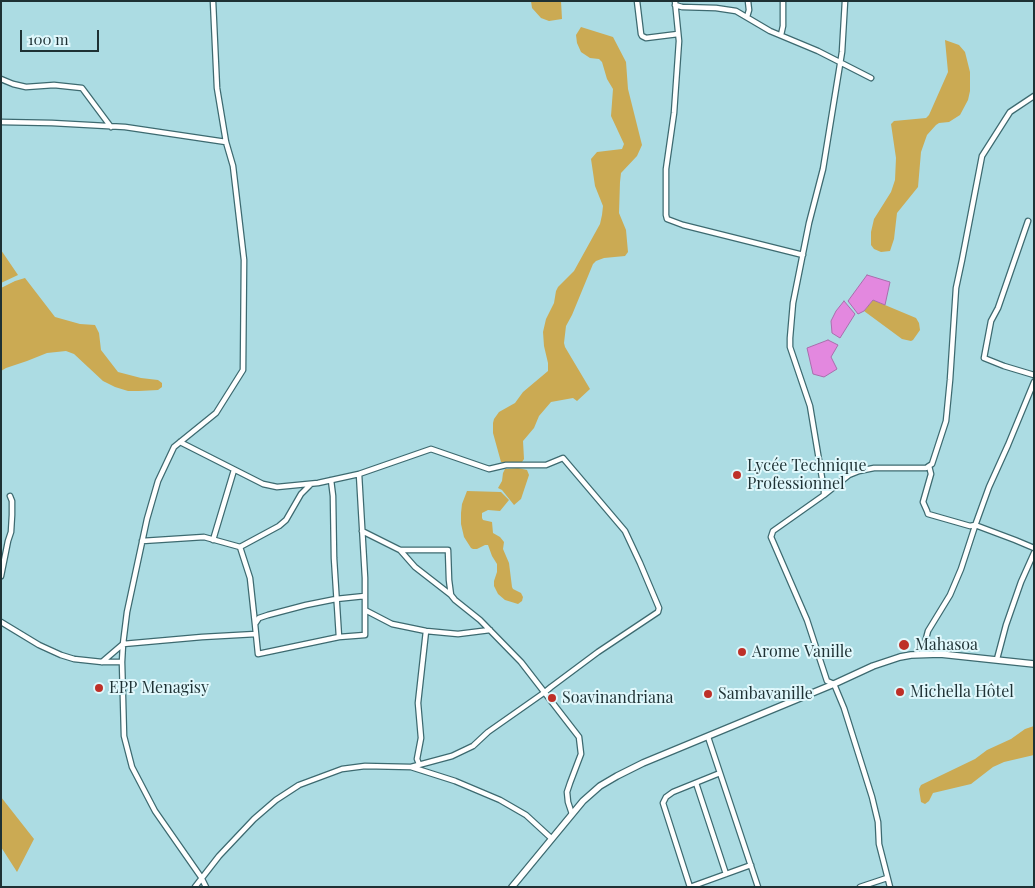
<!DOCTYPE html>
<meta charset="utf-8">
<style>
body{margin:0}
#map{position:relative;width:1035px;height:888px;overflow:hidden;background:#acdce3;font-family:"Playfair Display",serif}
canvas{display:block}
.frame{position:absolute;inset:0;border:2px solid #1e3134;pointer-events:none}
.scale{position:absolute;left:20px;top:30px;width:79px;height:22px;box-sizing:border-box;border:2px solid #1e3134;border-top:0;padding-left:6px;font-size:15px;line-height:18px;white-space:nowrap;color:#1e3134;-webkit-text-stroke:4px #e0f8fc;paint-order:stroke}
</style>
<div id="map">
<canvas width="1035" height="888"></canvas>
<div class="frame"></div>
<div class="scale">100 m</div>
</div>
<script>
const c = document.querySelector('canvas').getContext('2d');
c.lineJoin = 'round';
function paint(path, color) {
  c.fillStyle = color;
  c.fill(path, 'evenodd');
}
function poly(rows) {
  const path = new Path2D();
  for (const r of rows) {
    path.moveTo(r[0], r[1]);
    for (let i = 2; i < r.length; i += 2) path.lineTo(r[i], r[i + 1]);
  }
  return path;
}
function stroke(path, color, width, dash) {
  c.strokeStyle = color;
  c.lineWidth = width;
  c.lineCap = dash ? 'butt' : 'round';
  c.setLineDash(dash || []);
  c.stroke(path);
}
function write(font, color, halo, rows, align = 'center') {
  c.font = font + ' "Playfair Display",serif';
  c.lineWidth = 4;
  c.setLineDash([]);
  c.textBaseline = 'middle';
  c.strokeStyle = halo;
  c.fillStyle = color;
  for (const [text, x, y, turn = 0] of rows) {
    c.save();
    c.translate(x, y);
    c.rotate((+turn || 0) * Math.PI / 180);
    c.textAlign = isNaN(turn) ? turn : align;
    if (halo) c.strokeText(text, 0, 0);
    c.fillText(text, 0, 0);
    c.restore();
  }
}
paint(poly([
 [531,1,561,1,562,19,549,21,541,18,532,8],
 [581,27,613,37,626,62,628,89,642,145,637,156,621,173,620,182,619,213,626,230,628,252,625,256,604,258,596,261,593,264,572,315,566,326,564,343,565,347,590,389,577,401,573,398,551,402,539,416,534,428,523,441,524,459,522,462,509,464,501,462,493,433,493,423,494,419,499,412,515,403,523,392,548,371,548,363,544,346,543,332,546,319,554,303,556,291,558,287,574,271,600,224,602,215,603,206,595,186,591,159,597,152,622,149,624,144,611,116,613,89,607,79,602,62,599,59,590,58,581,52,577,43,576,35],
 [945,40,959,45,965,52,970,72,970,91,968,100,960,115,949,122,939,123,936,125,927,135,921,152,918,187,897,213,894,239,890,251,881,252,874,249,871,245,871,232,874,219,891,192,895,180,896,158,891,124,894,121,926,118,929,115,948,72],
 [1,250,18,275,1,283],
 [25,278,55,317,80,324,95,325,99,333,101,350,118,372,141,378,158,380,162,383,162,387,158,390,139,391,128,391,115,387,103,381,74,354,66,351,47,353,27,361,6,368,1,371,1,288,15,281],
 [873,300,916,318,919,323,920,330,913,340,911,341,902,339,864,311],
 [518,468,527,470,529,475,521,499,514,505,502,490,498,488,502,481,503,473,505,469],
 [467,491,501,492,509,500,500,511,488,510,482,513,482,518,483,520,492,522,493,533,500,537,504,542,503,549,509,563,512,587,513,589,521,593,523,597,522,601,518,604,505,600,498,594,494,586,494,581,497,572,497,564,492,556,488,545,485,545,477,549,473,549,471,548,464,537,461,524,461,513,462,504],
 [1034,726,1034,755,1004,762,993,767,971,784,933,793,929,801,925,804,921,802,919,789,921,785,975,759,987,750,1011,739,1025,729],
 [1,797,34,839,17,872,1,847]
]), '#cbaa53');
const water = poly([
 [867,275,890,282,885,305,873,300,864,311,858,314,848,301,867,275],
 [844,301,855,314,840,338,832,333,831,321,836,311,844,301],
 [828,340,838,345,831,357,837,369,824,377,813,374,807,348,828,340]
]);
paint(water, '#e388df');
stroke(water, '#a86eac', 1);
const street = poly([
 [637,1,641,34,642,36,646,38,678,34],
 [675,1,679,41,674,113,666,169,666,215,667,219,683,225,803,255],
 [845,1,842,52,823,169,809,223,793,303,790,338,790,347,810,406,824,490,824,495,773,531,771,537,807,620,827,681,834,684,844,708,872,797,878,822,879,844,890,887],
 [675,5,682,7,716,8,736,11,770,31,818,51,871,78],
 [747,17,749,10,748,1],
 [781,35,783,26,783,1],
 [1,79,13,84,26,87,54,85,82,88,111,127],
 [1,122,52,123,125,127,226,142],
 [1028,221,998,308,991,321,984,358,1004,366,1034,375],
 [180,442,263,484,277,487,318,483,359,474,431,449,489,469,506,465,546,465,563,458,625,531,640,563,659,608,658,612,598,652,551,687,545,692,488,732,473,746,452,756,411,767],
 [929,466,931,474,923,502,927,511,928,514,970,526,975,525,1015,540,1034,548],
 [359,474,365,578,365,610,392,624,426,631,458,634,490,630],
 [331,480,333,496,334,558,339,637],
 [824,495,849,475,859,471,874,468,926,468,932,464,946,421,950,380,956,288,962,260,982,156,1010,112,1034,96],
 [362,531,400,550,448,550,449,580,451,595,455,600,480,620,521,662,579,737,581,754,570,783,567,792,568,802,572,814],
 [213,540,234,470],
 [142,541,204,537,240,547,279,526,286,520,301,494,311,484],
 [240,547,250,578,255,624],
 [400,550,415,567,451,595],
 [1,576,8,541,11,532,12,515,12,501,10,496],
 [365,596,336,599,306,605,268,615,259,618,255,624,258,654,339,637,365,635,365,610],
 [1,622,39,645,61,655,74,659,102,662,122,662],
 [922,654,928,631,950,595,961,569,976,523,989,487,1008,445,1034,382],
 [997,659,1006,625,1021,582,1034,553],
 [102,662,123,644,202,637,256,634],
 [708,737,758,887],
 [419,764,417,759,421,738,418,703,426,631],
 [696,783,726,874],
 [195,887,219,856,254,819,276,800,299,785,342,769,365,766,411,767,455,781,500,800,526,815,551,838],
 [206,887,201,877,155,811,132,767,124,736,122,662,123,644,127,612,147,519,158,481,174,447,216,413,243,370,244,260,233,166,226,142,217,88,213,1],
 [690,887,663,803,666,797,673,792,720,773],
 [690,887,751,865],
 [860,887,887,878]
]);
const secondary = poly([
 [512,887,583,801,600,786,617,776,643,763,834,684,873,666,900,657,911,655,940,654,1034,664]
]);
stroke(street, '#3d6a70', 7);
stroke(secondary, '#3d6a70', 8);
stroke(street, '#fff', 4.5);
stroke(secondary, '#fff', 5.5);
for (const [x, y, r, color] of [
 [737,475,5,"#be3028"],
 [904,645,6,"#be3028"],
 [742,652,5,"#be3028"],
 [99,688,5,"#be3028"],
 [900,692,5,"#be3028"],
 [708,694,5,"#be3028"],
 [552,698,5,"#be3028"]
]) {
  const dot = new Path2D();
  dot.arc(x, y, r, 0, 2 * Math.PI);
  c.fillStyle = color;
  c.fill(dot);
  stroke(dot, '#e0f8fc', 2);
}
write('16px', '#1e3134', '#e0f8fc', [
 ["Lycée Technique",747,466],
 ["Professionnel",747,484],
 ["Mahasoa",915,645],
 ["Arome Vanille",752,652],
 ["EPP Menagisy",109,688],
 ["Michella Hôtel",910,692],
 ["Sambavanille",718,694],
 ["Soavinandriana",562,698]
], 'left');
</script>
